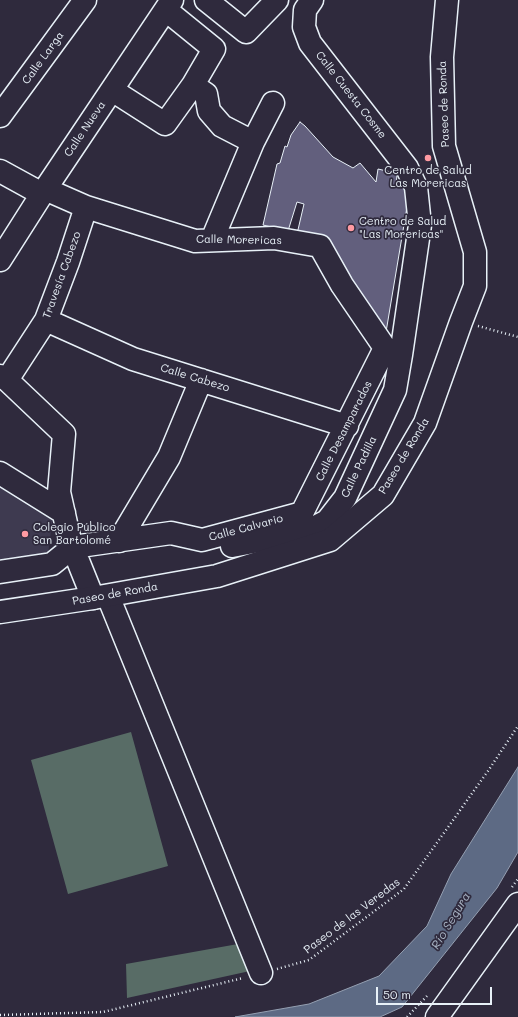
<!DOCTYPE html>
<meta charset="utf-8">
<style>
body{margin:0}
#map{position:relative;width:518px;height:1017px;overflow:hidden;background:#2f2a3d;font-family:Mali,sans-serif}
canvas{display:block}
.scale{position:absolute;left:376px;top:987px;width:116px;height:18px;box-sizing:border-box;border:2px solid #e8f1f8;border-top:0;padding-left:5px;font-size:12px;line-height:14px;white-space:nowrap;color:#e8f1f8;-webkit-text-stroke:3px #2f2a3d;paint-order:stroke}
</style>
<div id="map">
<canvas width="518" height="1017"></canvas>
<div class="scale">50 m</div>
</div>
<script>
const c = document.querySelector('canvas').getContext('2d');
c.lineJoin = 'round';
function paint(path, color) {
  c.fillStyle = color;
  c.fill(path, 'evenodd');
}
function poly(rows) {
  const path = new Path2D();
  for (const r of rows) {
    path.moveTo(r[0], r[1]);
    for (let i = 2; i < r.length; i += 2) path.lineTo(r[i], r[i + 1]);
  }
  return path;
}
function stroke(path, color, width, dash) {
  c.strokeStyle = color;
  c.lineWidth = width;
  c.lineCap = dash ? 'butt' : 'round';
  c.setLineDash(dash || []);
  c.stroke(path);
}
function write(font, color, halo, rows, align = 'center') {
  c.font = font + ' Mali,sans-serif';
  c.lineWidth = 3.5;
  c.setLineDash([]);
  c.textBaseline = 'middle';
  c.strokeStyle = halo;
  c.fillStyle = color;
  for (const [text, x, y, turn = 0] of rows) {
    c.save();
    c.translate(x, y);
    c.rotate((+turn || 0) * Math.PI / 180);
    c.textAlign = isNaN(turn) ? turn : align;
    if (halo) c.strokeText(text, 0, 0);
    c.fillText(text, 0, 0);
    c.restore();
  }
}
paint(poly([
 [0,481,53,515,48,554,0,562]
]), '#3e3a50');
paint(poly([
 [131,732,168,866,68,894,31,760],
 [238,944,250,971,127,998,126,964]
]), '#586c66');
const water = poly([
 [518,767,518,852,497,888,402,1007,380,1017,235,1017,309,1004,379,976,427,926,451,874,518,767]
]);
paint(water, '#5d6a84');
stroke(water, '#95a0b2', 1);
const building = poly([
 [300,122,305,126,333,157,353,168,360,163,376,182,378,169,391,172,397,175,396,185,410,189,385,338,297,234,304,204,297,202,288,231,263,225,277,164,280,163,285,146,287,147,291,135,300,122]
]);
paint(building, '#625f7d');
stroke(building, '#e8f1f8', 1);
const minor = poly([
 [206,0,246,32,277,0],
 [312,0,305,10,304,27,310,43,407,168,416,187,420,225,401,355],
 [166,10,214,49,193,85],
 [112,90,165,124,193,85,206,94,209,111,222,126,253,142,212,240],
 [253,142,273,103],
 [0,171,42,194],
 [45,189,86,207,195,241,274,238,320,246,342,285,385,348],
 [0,260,42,194,172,0],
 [46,320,133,359,347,426],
 [0,376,7,380,64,434,59,492,70,541,93,598],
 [7,380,46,320,68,262,86,207],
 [0,473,64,513],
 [119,541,169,457,201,380],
 [232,546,306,532,327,521,345,498,395,390,401,355,388,349],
 [0,572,52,564,73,547,171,533,202,540,302,513,385,348],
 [108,596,261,973],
 [437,1017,518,904]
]);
const major = poly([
 [0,116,85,0],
 [0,612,93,598,217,576,330,540,383,495,425,423,461,322,475,286,475,252,444,146,442,57,447,0]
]);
stroke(minor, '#e8f1f8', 25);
stroke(major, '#e8f1f8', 25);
stroke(poly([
 [478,326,518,337],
 [512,887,518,879],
 [277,969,309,960,404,889,488,771,518,726],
 [0,1015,103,1012,243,978],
 [407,1017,427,996]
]), '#e8f1f8', 2.5, [1, 3]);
stroke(minor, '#2f2a3d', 22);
stroke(major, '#2f2a3d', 22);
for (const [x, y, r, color] of [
 [428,158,4,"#ff9aa2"],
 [351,228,4,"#ff9aa2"],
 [25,534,4,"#ff9aa2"]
]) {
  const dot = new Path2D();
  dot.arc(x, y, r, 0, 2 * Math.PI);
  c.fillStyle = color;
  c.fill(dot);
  stroke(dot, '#2f2a3d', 1.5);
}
write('11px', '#e8f1f8', '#2f2a3d', [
 ["Calle Larga",43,58,-54],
 ["Calle Cuesta Cosme",351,95,52],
 ["Paseo de Ronda",444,104,-92],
 ["Calle Nueva",85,129,-56],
 ["Calle Morericas",239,240,1],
 ["Travesía Cabezo",62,275,-70],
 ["Calle Cabezo",195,378,17],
 ["Calle Desamparados",344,431,-63],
 ["Paseo de Ronda",404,456,-59],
 ["Calle Padilla",359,467,-64],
 ["Calle Calvario",246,528,-15],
 ["Paseo de Ronda",115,594,-10],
 ["Paseo de las Veredas",352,916,-37]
]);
write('11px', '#e8f1f8', '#2f2a3d', [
 ["Centro de Salud",428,171,"center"],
 ["Las Morericas",428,184,"center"],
 ["Centro de Salud",359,222],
 ["\"Las Morericas\"",359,235],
 ["Colegio Público",33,528],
 ["San Bartolomé",33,541]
], 'left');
write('italic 12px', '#a9b4c4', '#2f2a3d', [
 ["Río Segura",451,921,-59]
]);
</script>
